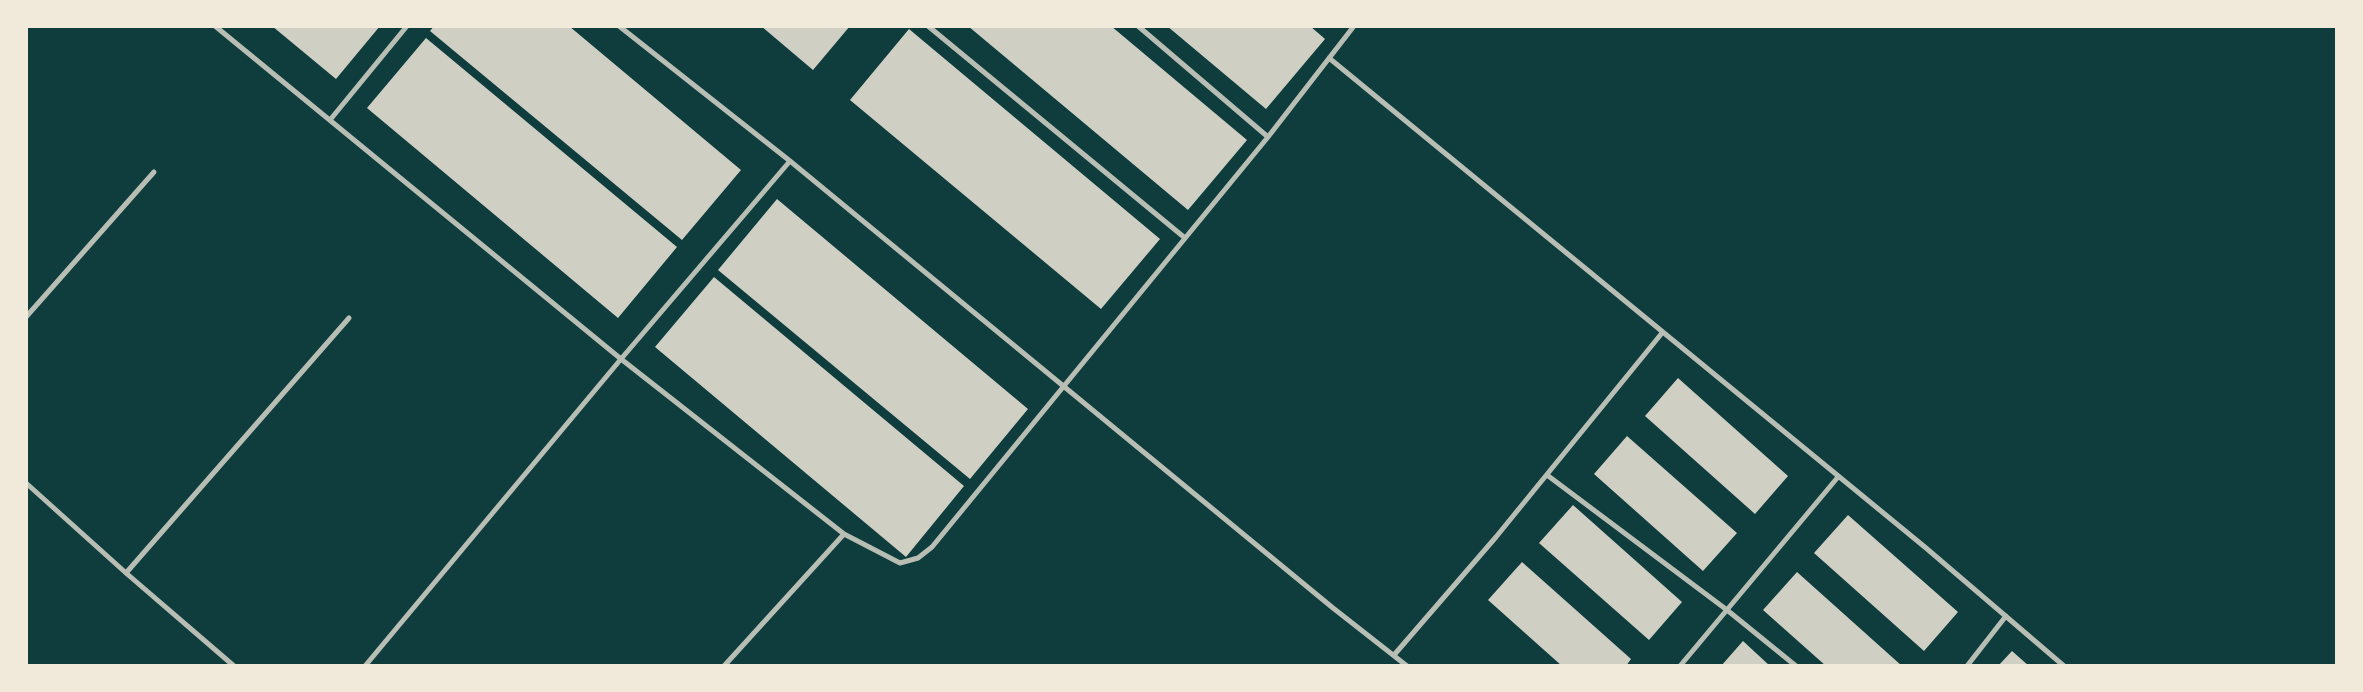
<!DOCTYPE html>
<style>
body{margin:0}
#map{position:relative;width:2363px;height:692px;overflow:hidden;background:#0f3d3e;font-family:"Work Sans",sans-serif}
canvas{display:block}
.frame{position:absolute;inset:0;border:28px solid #f1e9da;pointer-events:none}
</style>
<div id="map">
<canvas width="2363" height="692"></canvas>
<div class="frame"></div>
</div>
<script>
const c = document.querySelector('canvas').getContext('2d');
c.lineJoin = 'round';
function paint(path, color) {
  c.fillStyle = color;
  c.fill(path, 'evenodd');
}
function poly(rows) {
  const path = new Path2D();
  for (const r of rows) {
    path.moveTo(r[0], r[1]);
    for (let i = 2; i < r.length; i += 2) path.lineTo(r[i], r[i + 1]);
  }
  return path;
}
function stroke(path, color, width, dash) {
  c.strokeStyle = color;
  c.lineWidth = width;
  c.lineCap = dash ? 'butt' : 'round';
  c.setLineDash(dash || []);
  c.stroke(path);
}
paint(poly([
 [272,26,380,26,336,79],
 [434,26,569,26,741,170,682,240,430,31],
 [761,26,850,26,813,70],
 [968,26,1111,26,1247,140,1188,210],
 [1167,26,1310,26,1325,39,1266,109],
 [909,29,1160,239,1101,309,850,100],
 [426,38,677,247,618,318,367,108],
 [777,199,1028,409,970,479,718,270],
 [714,277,964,486,906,557,655,347],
 [1678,378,1788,476,1755,514,1645,416],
 [1627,436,1737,533,1703,571,1594,474],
 [1573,505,1682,602,1649,640,1539,543],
 [1848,515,1958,612,1924,651,1814,553],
 [1522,562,1631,659,1626,666,1562,666,1488,600],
 [1797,572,1902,666,1826,666,1763,610],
 [1743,641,1770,666,1721,666],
 [2012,651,2029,666,1998,666]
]), '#cfcfc3');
stroke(poly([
 [215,26,621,359,844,534,900,563,918,558,932,547,1268,137,1354,26],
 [619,26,790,161,1333,608,1407,666],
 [928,26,1185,238],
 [1138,26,1268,137],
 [1329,58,1926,548,2064,666],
 [330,120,407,26],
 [26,317,154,172],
 [1547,475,1727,610,1796,666],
 [26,483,126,573,234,666],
 [126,573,349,318],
 [1394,655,1496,537,1662,333],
 [365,666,621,359,790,161],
 [724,666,844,534],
 [1680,666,1838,477],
 [1967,666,2006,616]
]), '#b8beb3', 5);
</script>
